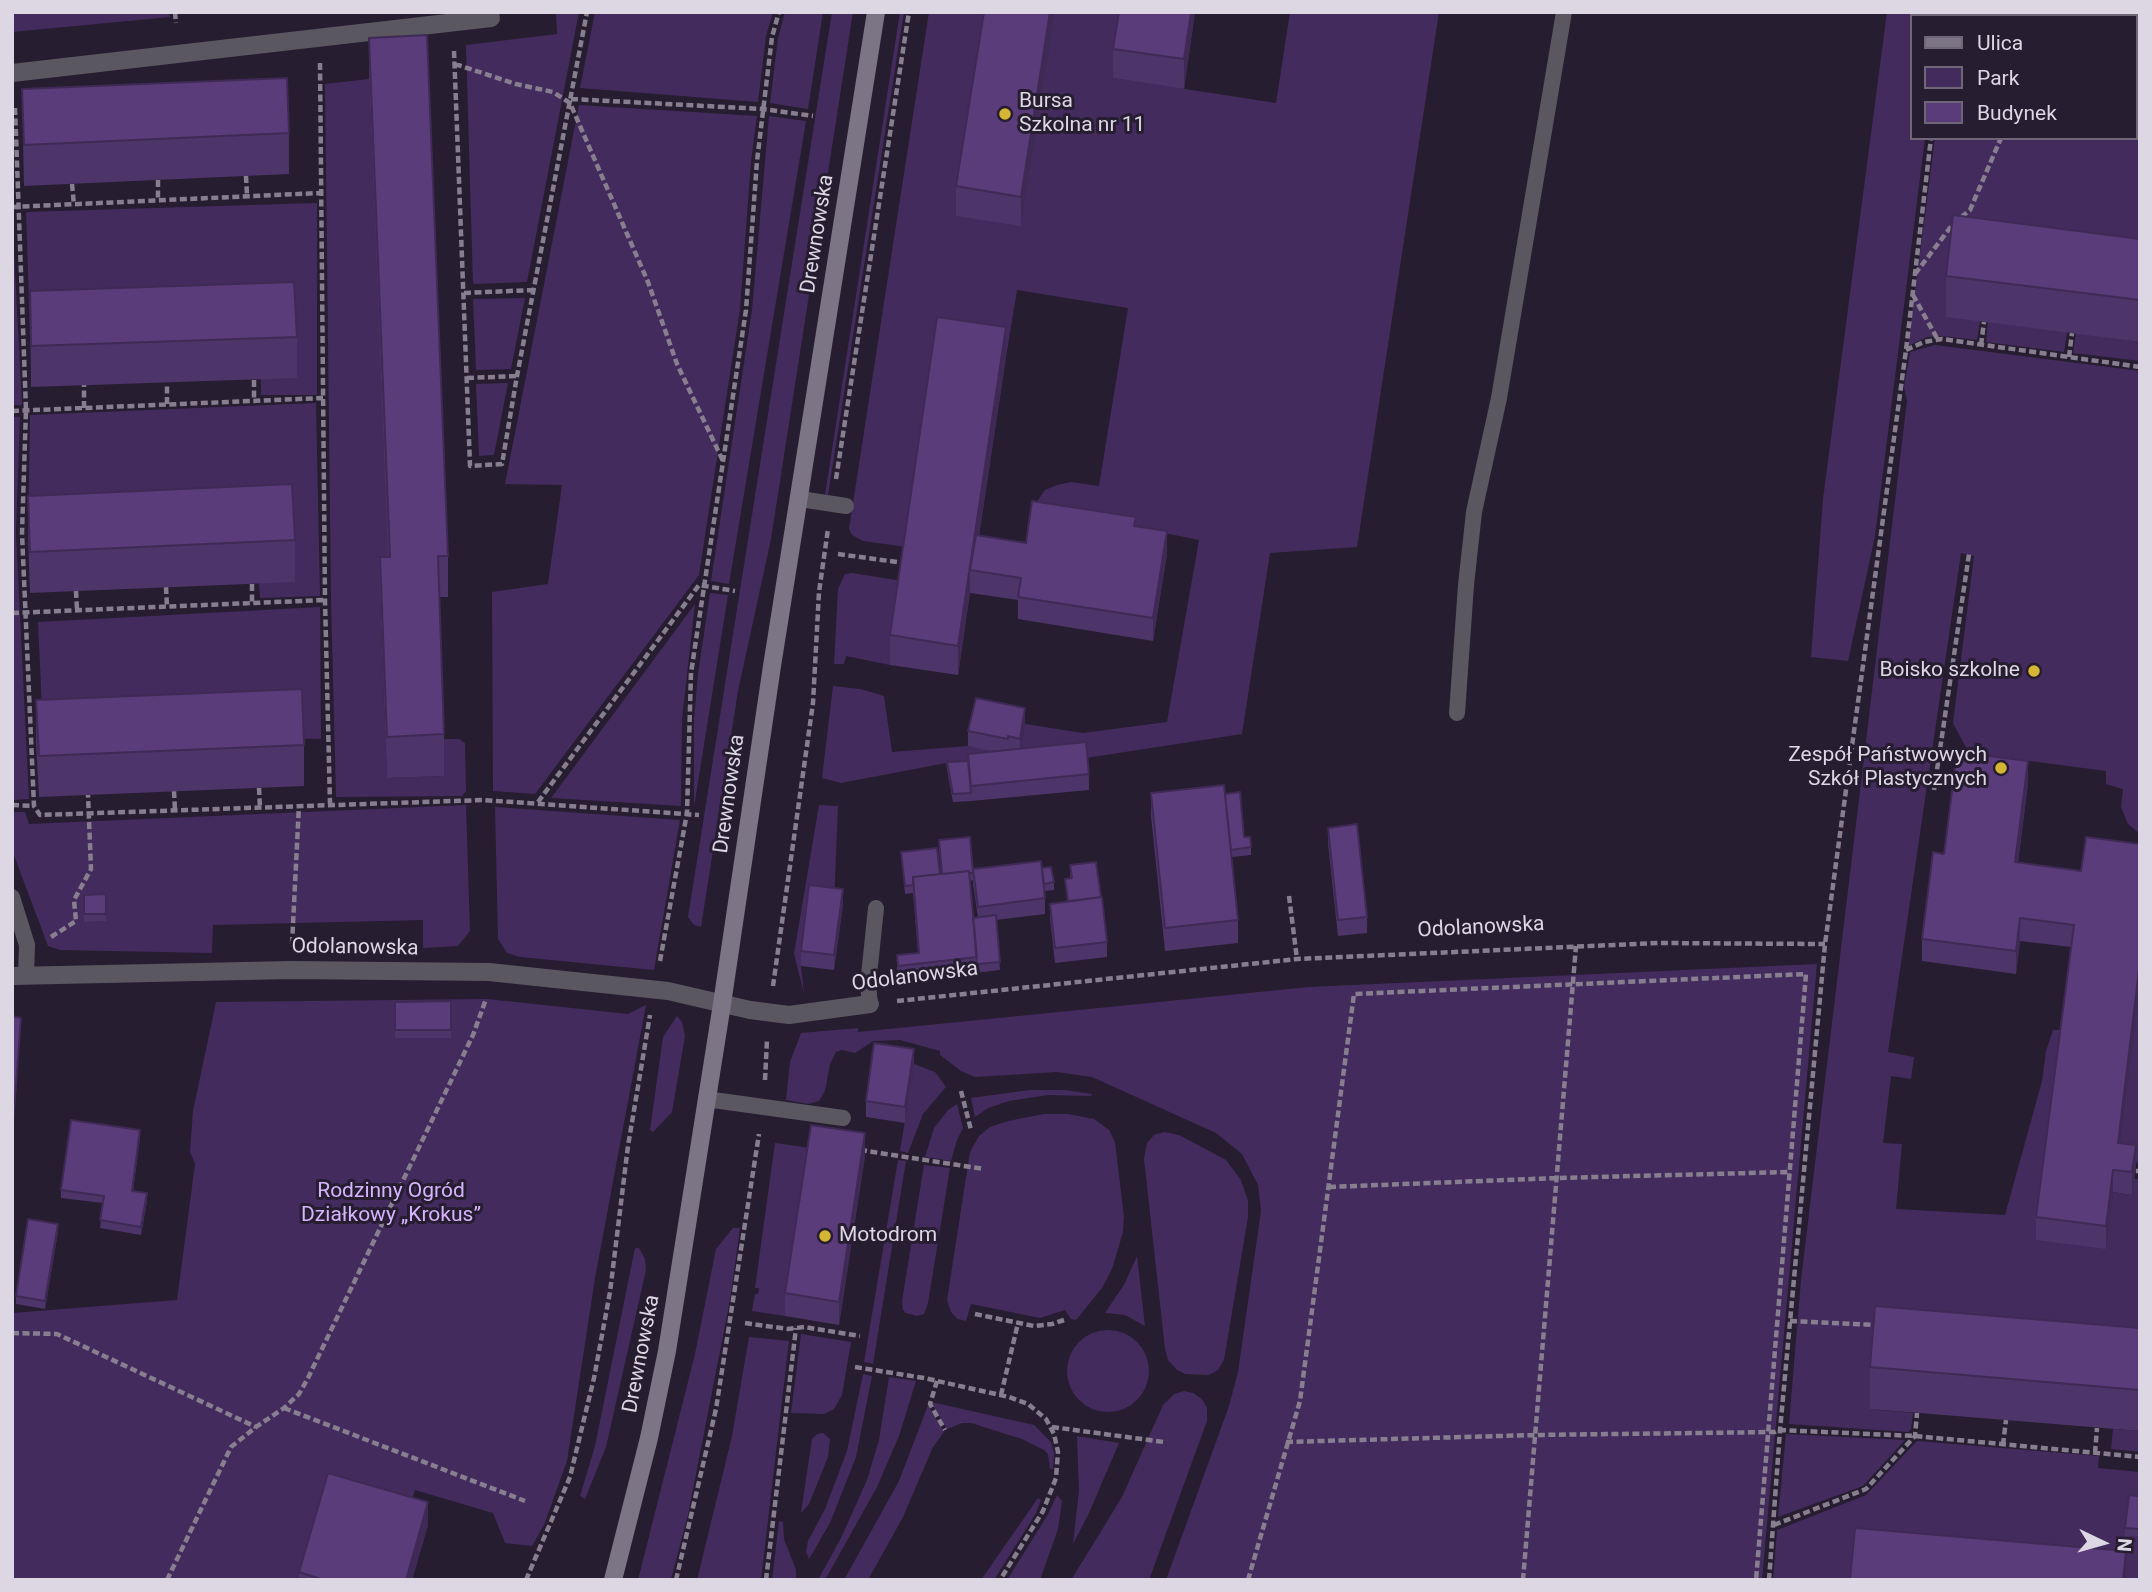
<!DOCTYPE html>
<meta charset="utf-8">
<style>
body{margin:0}
#map{position:relative;width:2152px;height:1592px;overflow:hidden;background:#261d30;font-family:Roboto,sans-serif}
canvas{display:block}
.frame{position:absolute;inset:0;border:14px solid #ddd7e4;pointer-events:none}
.legend{position:absolute;left:1910px;top:14px;width:228px;height:126px;box-sizing:border-box;background:#261d30;border:2px solid #6f6778;margin:0;padding:9px 12px;list-style:none;font-size:21px;color:#ddd7e4}
.legend li{display:flex;align-items:center;gap:14px;height:35px}
.legend b{width:35px;border:2px solid #6f6778}
.north{position:absolute;left:2068px;top:1508px;width:70px;height:70px;-webkit-text-stroke:5px #261d30;paint-order:stroke;rotate:95deg;font-size:19px;font-weight:700;line-height:28px;text-align:center;color:#ddd7e4}
.north::after{content:'';display:block;margin:auto;width:24px;height:32px;background:#ddd7e4;clip-path:polygon(50% 0,100% 100%,50% 72%,0 100%)}
</style>
<div id="map">
<canvas width="2152" height="1592"></canvas>
<div class="frame"></div>
<ul class="legend">
<li><b style="height:9px;background:#7b7585"></b>Ulica</li>
<li><b style="height:19px;background:#442b5e"></b>Park</li>
<li><b style="height:19px;background:#5a3c7a"></b>Budynek</li>
</ul>
<div class="north">N</div>
</div>
<script>
const c = document.querySelector('canvas').getContext('2d');
c.lineJoin = 'round';
function paint(path, color) {
  c.fillStyle = color;
  c.fill(path, 'evenodd');
}
function poly(rows) {
  const path = new Path2D();
  for (const r of rows) {
    if (r.length === 3) {
      path.moveTo(r[0] + r[2], r[1]);
      path.arc(r[0], r[1], r[2], 0, 2 * Math.PI);
      continue;
    }
    path.moveTo(r[0], r[1]);
    for (let i = 2; i < r.length; i += 2) path.lineTo(r[i], r[i + 1]);
  }
  return path;
}
function stroke(path, color, width, dash) {
  c.strokeStyle = color;
  c.lineWidth = width;
  c.lineCap = dash ? 'butt' : 'round';
  c.setLineDash(dash || []);
  c.stroke(path);
}
function write(font, color, halo, rows, align = 'center') {
  c.font = font + ' Roboto,sans-serif';
  c.lineWidth = 6;
  c.setLineDash([]);
  c.textBaseline = 'middle';
  c.strokeStyle = halo;
  c.fillStyle = color;
  for (const [text, x, y, turn = 0] of rows) {
    c.save();
    c.translate(x, y);
    c.rotate((+turn || 0) * Math.PI / 180);
    c.textAlign = isNaN(turn) ? turn : align;
    if (halo) c.strokeText(text, 0, 0);
    c.fillText(text, 0, 0);
    c.restore();
  }
}
paint(poly([
 [12,12,169,12,170,17,12,32],
 [556,12,579,12,527,282,473,284,466,45,557,34],
 [595,12,773,12,766,36,758,102,580,88],
 [785,12,823,12,808,109,770,103,778,38],
 [832,12,853,12,771,539,738,691,701,927,694,925,688,917],
 [900,12,904,12,828,495,825,495],
 [929,12,1123,12,1114,78,1276,103,1290,12,1439,12,1357,547,1270,553,1242,734,1086,758,947,770,946,763,841,783,822,778,833,686,860,689,884,696,892,752,968,746,1020,754,1025,724,1083,733,1167,722,1199,540,1139,528,1032,524,1037,502,1045,490,1057,485,1071,482,1099,486,1128,308,1017,290,1006,357,907,547,863,541,852,535,849,529],
 [1887,12,1942,12,1942,16,1912,16,1912,138,1925,138,1875,536,1848,661,1811,657,1823,499],
 [369,79,390,598,380,599,387,778,444,776,443,739,459,739,465,743,466,791,462,796,336,797,331,600,325,84],
 [579,105,757,116,751,161,740,309,699,575,535,794,493,791,492,592,548,584,562,485,505,484],
 [769,116,806,121,729,584,711,581,752,310],
 [2136,132,2140,133,2140,280,1980,321,1977,340,1941,336,1927,337,1908,346,1935,138,2136,138],
 [317,203,317,395,261,395,261,379,294,323,30,332,26,212],
 [12,213,22,405,12,405],
 [525,298,511,369,476,370,473,299],
 [1988,322,2067,332,2064,352,1986,342],
 [2076,333,2140,342,2140,361,2073,353],
 [1935,345,2140,371,2140,834,2128,824,2121,807,2123,789,2106,784,2106,771,1969,753,1953,723,1974,556,1961,553,1888,1052,1914,1057,1911,1079,1891,1076,1883,1143,1902,1144,1896,1209,2005,1215,2042,1081,2046,1051,2053,1030,2063,1030,2106,1249,2113,1192,2132,1195,2134,1179,2140,1179,2140,1369,1870,1409,1913,1413,1911,1429,1908,1432,1789,1424,1801,1280,1907,401,1904,387,1910,352],
 [508,383,494,455,479,456,476,384],
 [316,403,320,596,260,598,259,583,28,538,30,415],
 [12,417,20,417,16,533,29,799,12,800],
 [852,573,902,581,890,665,846,656,844,664,834,664,838,589,845,574],
 [710,593,728,595,694,807,694,719,698,674],
 [695,604,682,719,681,806,551,798],
 [320,607,321,739,43,731,38,622],
 [466,805,470,931,458,946,423,948,423,920,213,925,212,953,60,950,48,946,12,850,12,812,25,812,29,824],
 [819,805,838,806,834,904,809,901,801,966,804,993,794,954],
 [495,807,680,820,654,970,520,957,507,953,498,939],
 [1817,964,1762,1580,1166,1580,1229,1406,1238,1372,1261,1211,1258,1185,1242,1154,1216,1133,1092,1077,1057,1072,975,1077,961,1071,940,1055,940,1051,900,1040,873,1041,855,1053,842,1050,836,1052,830,1064,825,1091,819,1101,808,1104,786,1100,790,1062,801,1033,858,1028,858,1032,1309,987],
 [2139,993,2140,993,2140,1163,2118,1160],
 [487,999,628,1014,646,1005,595,1278,567,1461,544,1525,532,1546,505,1543,493,1513,415,1490,407,1515,300,1580,12,1580,12,1313,177,1300,195,1164,190,1152,193,1111,216,1002],
 [677,1016,682,1022,685,1036,672,1112,653,1132,650,1130,663,1037],
 [914,1064,935,1072,946,1087,923,1114,908,1153,900,1151],
 [1030,1090,1064,1090,1092,1094,1091,1096,1048,1095,1009,1101,988,1108,975,1117,971,1098],
 [957,1104,963,1128,957,1140,951,1161,925,1157,934,1128,948,1110],
 [1044,1114,1068,1114,1094,1119,1109,1130,1115,1142,1124,1217,1123,1232,1112,1269,1102,1288,1076,1320,1071,1319,1065,1310,1040,1318,971,1304,966,1321,958,1319,951,1312,947,1300,970,1152,979,1136,990,1127,1008,1121],
 [1164,1132,1179,1135,1226,1160,1241,1180,1248,1201,1248,1217,1224,1360,1218,1370,1209,1375,1185,1374,1177,1370,1168,1360,1165,1349,1144,1159,1147,1143,1154,1135],
 [775,1143,811,1148,785,1316,752,1311,755,1294,758,1294,759,1288,755,1288],
 [898,1160,906,1161,873,1364,864,1362],
 [924,1165,950,1168,928,1303,924,1314,917,1316,906,1313,903,1310,902,1301],
 [733,1228,740,1228,730,1300,688,1515,671,1579,638,1580,695,1354,716,1249],
 [635,1248,639,1248,645,1259,646,1270,606,1447,585,1499,580,1496,595,1446],
 [1137,1256,1145,1326,1125,1315,1105,1313,1125,1283],
 [1108,1371,41],
 [801,1334,851,1342,842,1395,834,1409,824,1414,791,1413],
 [749,1337,789,1341,761,1580,697,1580,732,1436],
 [863,1374,872,1376,856,1457,830,1523,809,1559,806,1552,808,1541,825,1509,847,1451],
 [889,1377,916,1381,899,1436,877,1487,825,1580,818,1580,841,1538,867,1480,879,1440],
 [1184,1391,1193,1393,1202,1399,1207,1408,1207,1421,1149,1580,1071,1580,1122,1497,1163,1405,1174,1394],
 [931,1402,1034,1425,1051,1442,1054,1453,1053,1469,1050,1469,1048,1454,1044,1450,1022,1439,971,1423,962,1423,947,1429],
 [928,1405,944,1432,933,1447,903,1517,868,1580,844,1580,899,1481],
 [2113,1429,2140,1431,2140,1452,2111,1449],
 [823,1433,830,1439,828,1457,809,1504,801,1513,812,1439,817,1434],
 [1786,1434,1905,1440,1863,1486,1778,1517],
 [1077,1436,1119,1443,1089,1513,1073,1544,1079,1490],
 [1917,1441,2099,1456,2098,1468,2140,1472,2140,1504,2126,1536,2140,1537,2140,1580,1773,1580,1777,1530,1866,1495],
 [1057,1495,1062,1501,1058,1529,1040,1580,1007,1580,1047,1516],
 [1038,1498,1041,1500,1036,1513,994,1580,981,1580],
 [779,1521,783,1522,784,1539,796,1570,796,1580,772,1580]
]), '#442b5e');
stroke(poly([
 [175,12,176,23],
 [1948,16,1949,12],
 [454,51,470,466,502,464,517,376,587,12],
 [320,63,325,600,330,804],
 [455,64,516,84,553,92,570,103,648,282,677,364,723,461],
 [571,99,763,109,813,116],
 [15,108,26,410,22,533,34,806,40,815,483,800,699,815],
 [2136,129,2140,129],
 [246,176,247,196],
 [158,180,158,201],
 [72,184,74,205],
 [12,207,320,193],
 [1915,274,1953,224,1970,210,2001,138],
 [464,293,533,290],
 [1913,295,1938,340],
 [1981,345,1984,322],
 [1906,350,1924,342,1942,339,2140,367],
 [2069,357,2072,333],
 [467,378,517,376],
 [254,380,254,401],
 [167,404,167,383],
 [84,408,84,385],
 [12,411,323,398],
 [836,479,909,12],
 [838,554,904,563],
 [252,584,252,603],
 [166,587,167,607],
 [76,591,77,610],
 [12,613,325,600],
 [259,788,260,808],
 [1934,790,1969,554],
 [174,791,175,811],
 [538,802,699,585,735,591],
 [12,805,34,806],
 [1289,896,1297,959],
 [51,937,76,921,74,900,91,869,88,795],
 [292,944,299,805],
 [660,961,687,813,691,673,746,310,757,161,772,37,779,12],
 [773,986,813,703,819,592,828,529],
 [897,1001,1297,959,1658,943,1825,944],
 [765,1080,767,1040],
 [961,1091,971,1130],
 [860,1150,984,1169],
 [2136,1171,2140,1171],
 [1329,1187,1557,1178,1789,1172],
 [975,1314,1034,1326,1052,1324,1064,1320],
 [1790,1321,1877,1325],
 [745,1323,788,1329,804,1327,860,1336],
 [12,1333,57,1334,256,1427],
 [855,1367,924,1378,1009,1397,1028,1404,1046,1419,1054,1434,1058,1452,1056,1478,1043,1511,1000,1580],
 [937,1381,930,1404,945,1430],
 [1001,1395,1018,1323],
 [284,1408,525,1501],
 [1052,1427,1164,1442],
 [1286,1442,1535,1435,1775,1432,1780,1430,1915,1436,2140,1457],
 [2003,1445,2006,1420],
 [2095,1453,2097,1428],
 [1774,1525,1866,1489,1915,1436,1917,1413],
 [167,1580,231,1447,256,1427,284,1408,299,1394,308,1378,473,1035,486,999],
 [526,1580,570,1477,594,1378,610,1292,628,1146,650,1015],
 [676,1580,716,1409,759,1134],
 [766,1580,796,1328],
 [1248,1580,1300,1401,1354,994,1806,974,1756,1580],
 [1523,1580,1576,946],
 [1769,1580,1780,1430,1825,944,1906,350,1931,138]
]), '#877f8f', 4.5, [7, 3.5]);
stroke(poly([
 [800,499,846,506],
 [1457,713,1466,585,1474,512,1499,398,1564,12],
 [12,897,27,945,26,976],
 [870,1004,868,985,876,908],
 [706,1099,843,1118]
]), '#5b5761', 16);
stroke(poly([
 [12,73,491,18],
 [12,976,291,970,489,972,668,991,750,1010,789,1015,870,1004]
]), '#5b5761', 18);
stroke(poly([
 [613,1580,649,1438,667,1351,722,1004,772,666,876,12]
]), '#7b7585', 18);
paint(poly([
 [984,12,1055,12,1021,226,956,216,956,186],
 [1119,12,1195,12,1184,89,1113,78,1113,49],
 [2140,12,2140,106,2136,105,2136,16],
 [369,38,448,556,448,597,439,597,444,734,444,776,387,778,380,599,380,557,388,557,369,79],
 [22,89,289,133,289,174,24,186],
 [2140,239,2140,342,1946,317,1946,276],
 [30,291,297,337,297,378,31,387],
 [1006,357,979,535,1026,543,1136,526,1167,554,1153,641,1018,619,1018,600,970,593,958,675,890,665,890,635],
 [28,496,295,540,295,582,30,593,28,538],
 [36,700,304,745,304,786,39,797,36,742],
 [1025,724,1021,748,1089,774,1089,790,971,801,953,802,947,770,947,762,968,761,968,754,991,751,968,746,968,731],
 [2028,784,2018,863,2081,871,2140,844,2140,993,2139,993,2121,1143,2136,1168,2132,1195,2113,1192,2106,1249,2036,1240,2036,1217,2071,947,2020,941,2016,974,1922,961,1922,939,1944,854],
 [1151,793,1225,794,1244,837,1251,847,1251,855,1232,857,1238,920,1238,943,1165,951,1151,816],
 [1328,828,1367,917,1367,933,1338,936,1328,844],
 [939,840,973,873,973,880,970,881,973,918,978,918,973,884,973,869,1042,868,1054,882,1054,890,1045,891,1045,914,996,920,1000,970,898,982,897,971,897,955,918,953,913,893,905,894,901,852,940,874,942,874],
 [1070,865,1107,942,1107,957,1055,963,1050,919,1050,904,1067,901,1065,879,1070,879],
 [106,894,106,921,84,922,84,895],
 [843,905,834,970,801,966,801,951],
 [451,1001,451,1038,395,1038,395,1002],
 [914,1064,905,1123,866,1117,866,1101],
 [140,1137,133,1191,147,1201,141,1235,100,1228,103,1203,61,1198,61,1190],
 [865,1156,839,1325,785,1316,785,1293],
 [58,1232,45,1309,16,1304,16,1296],
 [2140,1328,2140,1431,1870,1409,1870,1367],
 [2140,1496,2139,1537,2125,1536,2125,1528],
 [428,1525,412,1580,299,1580,299,1572]
]), '#4d3469');
paint(poly([
 [1050,12,1055,12,1021,226,1021,197],
 [1191,12,1195,12,1184,89,1184,59],
 [1006,327,1006,357,974,570,970,570,970,593,958,675,958,646],
 [1167,531,1167,554,1153,641,1153,618],
 [1025,708,1025,724,1020,754,1020,739],
 [2028,761,2028,784,2015,885,2015,862],
 [843,889,843,905,834,970,834,955],
 [2020,918,2020,941,2016,974,2016,951],
 [2139,970,2139,993,2118,1166,2118,1143],
 [914,1049,914,1064,905,1123,905,1107],
 [140,1130,140,1137,132,1199,132,1191],
 [865,1133,865,1156,839,1325,839,1302],
 [2136,1145,2136,1168,2132,1195,2132,1172],
 [2113,1170,2113,1192,2106,1249,2106,1226],
 [147,1193,147,1201,141,1235,141,1227],
 [58,1224,58,1232,45,1309,45,1301],
 [428,1502,428,1525,412,1580,406,1580],
 [2126,1551,2126,1580,2123,1580]
]), '#3f2a55');
const building = poly([
 [984,12,1050,12,1021,197,956,186,984,12],
 [1119,12,1191,12,1184,59,1113,49,1119,12],
 [1980,12,2140,12,2140,64,2136,64,2136,16,1980,16,1980,12],
 [427,35,448,556,438,556,444,734,387,737,380,557,390,557,369,38,427,35],
 [287,78,289,133,24,145,22,89,287,78],
 [1953,215,2140,239,2140,300,1946,276,1953,215],
 [294,282,297,337,31,346,30,291,294,282],
 [937,317,1006,327,958,646,890,635,937,317],
 [292,484,295,540,30,552,28,496,292,484],
 [1032,501,1136,517,1134,526,1167,531,1153,618,1018,597,1021,578,970,570,976,535,1026,543,1032,501],
 [302,689,304,745,39,756,36,700,302,689],
 [976,698,1025,708,1020,739,1008,736,1008,739,968,731,976,698],
 [1086,742,1089,774,971,786,968,754,1086,742],
 [1957,752,2028,761,2015,862,2081,871,2086,837,2140,844,2140,970,2139,970,2118,1143,2136,1145,2132,1172,2113,1170,2106,1226,2036,1217,2074,925,2020,918,2016,951,1922,939,1933,852,1944,854,1957,752],
 [968,761,971,793,953,794,947,762,968,761],
 [1224,785,1238,920,1165,928,1151,793,1224,785],
 [1240,792,1244,837,1250,837,1251,847,1231,850,1225,794,1240,792],
 [1357,824,1367,917,1338,920,1328,828,1357,824],
 [970,837,973,873,969,873,969,871,942,874,939,840,970,837],
 [937,848,940,874,913,877,913,885,905,886,901,852,937,848],
 [1041,861,1045,898,978,907,973,869,1041,861],
 [1096,862,1101,897,1068,901,1065,879,1072,878,1070,865,1096,862],
 [1051,867,1054,882,1044,884,1042,868,1051,867],
 [969,871,977,957,898,966,897,955,919,953,913,877,969,871],
 [809,885,843,889,834,955,801,951,809,885],
 [106,894,106,914,84,914,84,895,106,894],
 [1102,897,1107,942,1055,948,1050,904,1102,897],
 [996,915,1000,962,977,964,973,918,996,915],
 [451,1001,451,1030,395,1030,395,1002,451,1001],
 [12,1016,21,1018,12,1137,12,1016],
 [874,1043,914,1049,905,1107,866,1101,874,1043],
 [71,1120,140,1130,132,1191,147,1193,141,1227,100,1220,104,1196,61,1190,71,1120],
 [811,1125,865,1133,839,1302,785,1293,811,1125],
 [28,1219,58,1224,45,1301,16,1296,28,1219],
 [1875,1306,2140,1328,2140,1390,1870,1367,1875,1306],
 [328,1473,428,1502,406,1580,324,1580,299,1572,328,1473],
 [2129,1495,2140,1496,2139,1529,2125,1528,2129,1495],
 [1855,1528,2126,1551,2123,1580,1850,1580,1855,1528]
]);
paint(building, '#5a3c7a');
stroke(building, '#3f2a55', 2);
for (const [x, y, r, color] of [
 [1005,114,7,"#d5b534"],
 [2034,671,7,"#d5b534"],
 [2001,768,7,"#d5b534"],
 [825,1236,7,"#d5b534"]
]) {
  const dot = new Path2D();
  dot.arc(x, y, r, 0, 2 * Math.PI);
  c.fillStyle = color;
  c.fill(dot);
  stroke(dot, '#261d30', 2.5);
}
write('21px', '#ddd7e4', '#261d30', [
 ["Bursa",1019,102],
 ["Szkolna nr 11",1019,126],
 ["Boisko szkolne",2020,671,"right"],
 ["Zespół Państwowych",1987,756,"right"],
 ["Szkół Plastycznych",1987,780,"right"],
 ["Motodrom",839,1236]
], 'left');
write('21px', '#ddd7e4', '#261d30', [
 ["Drewnowska",818,234,-81],
 ["Drewnowska",730,794,-82],
 ["Odolanowska",1481,928,-3],
 ["Odolanowska",355,948,1],
 ["Odolanowska",915,977,-7],
 ["Drewnowska",642,1354,-79]
]);
write('21px', '#d5b4fe', '#261d30', [
 ["Rodzinny Ogród",391,1192],
 ["Działkowy „Krokus”",391,1216]
]);
</script>
